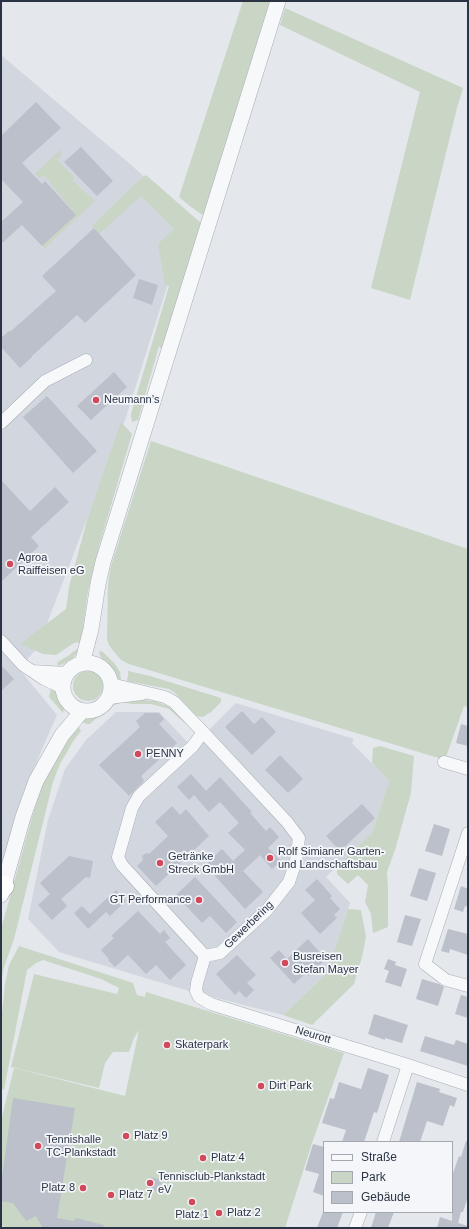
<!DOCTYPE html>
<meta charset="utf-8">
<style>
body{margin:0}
#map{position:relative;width:469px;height:1229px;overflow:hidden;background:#e4e7ec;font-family:Helvetica,sans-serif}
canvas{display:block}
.frame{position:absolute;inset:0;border:2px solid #2b3445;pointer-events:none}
.legend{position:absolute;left:323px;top:1141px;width:130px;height:72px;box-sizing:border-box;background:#f4f6f9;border:1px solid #a4a8b1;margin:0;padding:5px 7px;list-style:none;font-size:12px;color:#2b3445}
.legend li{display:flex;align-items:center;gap:8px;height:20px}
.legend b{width:20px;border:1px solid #a4a8b1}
</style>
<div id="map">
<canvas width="469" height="1229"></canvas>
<div class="frame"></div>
<ul class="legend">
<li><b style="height:5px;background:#f7f8fa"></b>Straße</li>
<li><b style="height:11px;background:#c9d6c5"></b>Park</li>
<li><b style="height:11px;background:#bbc0ca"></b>Gebäude</li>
</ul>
</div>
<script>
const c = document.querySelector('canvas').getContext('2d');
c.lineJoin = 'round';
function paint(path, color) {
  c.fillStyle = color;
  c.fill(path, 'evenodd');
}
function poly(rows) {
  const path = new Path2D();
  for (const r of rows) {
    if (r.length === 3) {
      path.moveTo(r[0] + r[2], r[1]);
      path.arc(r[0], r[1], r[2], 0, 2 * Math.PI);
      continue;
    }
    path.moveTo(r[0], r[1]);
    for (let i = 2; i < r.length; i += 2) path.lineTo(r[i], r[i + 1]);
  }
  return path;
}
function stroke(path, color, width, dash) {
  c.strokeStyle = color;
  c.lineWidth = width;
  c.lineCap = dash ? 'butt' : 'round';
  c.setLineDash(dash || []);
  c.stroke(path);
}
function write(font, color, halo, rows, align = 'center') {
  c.font = font + ' Helvetica,sans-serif';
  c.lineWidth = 3.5;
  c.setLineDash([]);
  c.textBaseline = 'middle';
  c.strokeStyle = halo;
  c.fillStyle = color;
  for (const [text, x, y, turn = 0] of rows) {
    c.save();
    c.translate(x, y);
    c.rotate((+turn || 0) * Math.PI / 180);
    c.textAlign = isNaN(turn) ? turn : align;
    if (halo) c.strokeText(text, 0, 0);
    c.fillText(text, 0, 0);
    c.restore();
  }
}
paint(poly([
 [1,55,130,164,189,217,126,417,38,647,19,669,57,715,42,749,28,784,4,858,1,863],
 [236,703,354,739,352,743,389,781,372,833,326,877,350,903,327,973,283,1015,189,991,59,952,28,919,48,820,65,769,86,740,116,712,159,712,192,747]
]), '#d2d6de');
paint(poly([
 [243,1,274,1,204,216,191,207,179,197],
 [285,8,463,88,457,108,410,300,371,288,420,92,280,25],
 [60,150,62,154,57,160,74,177,73,181,95,201,45,248,42,246,76,215,44,175,39,178,35,174],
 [146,175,201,223,162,350,159,346,138,420,132,422,131,414,169,286,165,285,158,244,174,229,141,196,99,234,92,226,135,184],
 [121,422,132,434,100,543,88,591,81,642,74,643,56,655,43,654,20,644,66,609,69,587,87,520],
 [151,441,468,549,468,707,464,706,445,760,129,664,121,660,115,653,109,645,107,639,108,586,110,569],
 [80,649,73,658,65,663,58,666,57,663,61,660,68,656,74,651],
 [99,651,103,652,115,664,120,672,121,680,115,676,111,669,105,663,100,656],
 [88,686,15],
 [128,671,150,676,221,698,221,702,211,712,203,717,196,716,175,693,169,689,127,681,128,675],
 [52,685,61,692,64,708,63,713,49,697],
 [131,699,155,701,172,708,186,721,187,725,169,709,151,704,131,704,124,702],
 [119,701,120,703,109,707,90,724,87,724,80,721,88,715,103,709,110,704],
 [76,726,79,728,81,731,74,740,60,764,53,782,14,939,4,967,1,982,1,929,37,799,45,777],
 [380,746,414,756,411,793,395,850,387,872,388,890,388,927,373,933,371,914,365,902,368,885,358,875,348,884,337,874,337,866,372,833,389,781,372,763,373,748],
 [348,909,361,910,366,937,362,957,354,984,312,1025,283,1015,327,973],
 [19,946,133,983,137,995,145,997,146,992,344,1053,312,1143,285,1228,5,1228,1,1224,1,1121,14,1068,125,1096,139,1030,134,1038,129,1052,113,1052,105,1063,99,1088,11,1067,34,974,117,994,119,988,101,979,43,960,36,963,27,970,4,1090,1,1087,1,1023,5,984,9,965]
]), '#c9d6c5');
paint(poly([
 [36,102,61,128,22,163,42,184,45,181,76,215,42,246,22,225,1,244,1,222,23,202,1,179,1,136],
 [81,147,113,181,97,196,64,162],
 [94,228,136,275,85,323,77,315,32,356,32,357,20,368,1,347,1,338,9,331,10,332,56,291,42,276],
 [139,279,158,285,152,305,133,298],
 [114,372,127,387,91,420,77,406],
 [47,396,97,451,73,473,23,417],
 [1,480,30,511,55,487,69,502,31,537,39,546,1,582],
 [1,665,14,679,1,691],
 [242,711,254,724,262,717,276,732,252,755,225,727],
 [145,713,159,713,164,719,159,724,177,743,141,776,144,781,129,796,99,765,140,727,136,721],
 [461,724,468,726,468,746,456,743],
 [280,755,303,779,288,793,265,770],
 [191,774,206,791,220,777,252,812,250,813,266,831,270,827,279,837,268,848,281,861,272,869,260,855,243,871,263,892,245,909,205,865,222,849,233,861,245,850,228,833,239,823,220,802,209,812,194,795,189,800,177,787],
 [362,804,375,818,340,851,326,836],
 [172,806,180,815,186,809,209,836,156,886,137,866,143,860,142,856,146,853,149,854,168,836,155,822],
 [434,824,450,829,442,856,425,851],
 [69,856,93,861,90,878,86,877,61,899,67,906,52,920,38,905,50,894,40,883],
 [419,868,436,873,427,901,410,896],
 [195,877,237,922,226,933,210,916,202,923,176,895],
 [317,879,332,896,330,898,340,909,334,915,337,918,320,934,301,913,315,900,305,890],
 [461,886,468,889,468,907,465,906,463,912,454,909],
 [116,890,126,901,110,916,106,912,88,929,74,913,82,906,90,914],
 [138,911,160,934,164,930,170,938,165,942,186,965,170,980,156,965,146,974,128,955,115,967,108,960,109,959,101,950,114,938,111,936],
 [405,915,421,919,412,946,397,942],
 [448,929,468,934,468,955,450,949,449,953,441,951],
 [308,939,326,959,308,976,306,973,294,984,270,958,279,950,287,959],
 [237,955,256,975,247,983,254,990,246,998,239,991,235,995,216,974],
 [388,959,396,962,395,965,407,969,401,987,385,982,389,971,384,969],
 [422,979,439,984,444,987,438,1006,416,999],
 [461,995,468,997,468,1018,455,1014],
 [374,1014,408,1025,402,1043,385,1038,385,1040,368,1034],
 [425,1036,454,1045,456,1040,468,1044,468,1066,420,1051],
 [368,1068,389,1075,377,1113,374,1112,364,1142,342,1142,346,1130,322,1123,330,1098,334,1099,339,1082,361,1089],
 [417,1082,440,1089,439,1092,457,1098,454,1107,450,1105,443,1126,427,1121,420,1142,399,1142],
 [13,1098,75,1108,57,1218,74,1221,76,1218,104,1225,103,1228,43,1228,36,1216,26,1221,13,1203,1,1201,1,1184],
 [466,1141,468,1141,468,1197,463,1212,461,1212,458,1223,468,1226,467,1228,437,1228,440,1217,452,1221,452,1176,459,1156,461,1157],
 [313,1144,324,1147,324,1196,313,1192,319,1174,305,1170],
 [150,1177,162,1180,159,1191,147,1189],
 [323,1212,343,1212,337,1228,317,1228],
 [376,1212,394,1212,388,1228,371,1228]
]), '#bbc0ca');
const minor = poly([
 [1,423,45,381,86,360],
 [1,641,23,665,44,679,63,688],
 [32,671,67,673],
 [111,684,165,697,174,702,203,732,287,822,299,838,296,861,289,882,267,910,220,953,205,956,122,865,118,857,132,808,139,796,193,746,203,732],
 [109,698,142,694],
 [444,762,468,769],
 [468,833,425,964,446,980,468,986],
 [205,956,197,983,196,991,199,997,211,1004,408,1065,468,1085],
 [383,1142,408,1065],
 [355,1228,361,1212]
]);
const tertiary = poly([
 [87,687,24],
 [82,664,91,629,98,584,103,562,278,1],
 [1,895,23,817,36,781,62,735,68,728,82,711]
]);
const trunk = poly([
 [1,889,4,886]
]);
stroke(minor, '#a9aeb7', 13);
stroke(tertiary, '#a9aeb7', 16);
stroke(trunk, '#8b94a3', 21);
stroke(minor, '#f7f8fa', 12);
stroke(tertiary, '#f7f8fa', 15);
stroke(trunk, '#fff', 20);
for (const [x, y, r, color] of [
 [96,400,4,"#d1495b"],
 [10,564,4,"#d1495b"],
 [138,754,4,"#d1495b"],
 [270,858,4,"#d1495b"],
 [160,863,4,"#d1495b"],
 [199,900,4,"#d1495b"],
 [285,963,4,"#d1495b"],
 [167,1045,4,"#d1495b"],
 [261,1086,4,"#d1495b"],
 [126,1136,4,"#d1495b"],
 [38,1146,4,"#d1495b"],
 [203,1158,4,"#d1495b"],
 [150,1183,4,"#d1495b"],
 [83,1188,4,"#d1495b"],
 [111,1195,4,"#d1495b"],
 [192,1202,4,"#d1495b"],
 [219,1213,4,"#d1495b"]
]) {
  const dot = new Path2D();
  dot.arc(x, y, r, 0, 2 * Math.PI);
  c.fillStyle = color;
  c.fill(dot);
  stroke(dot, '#f4f6f9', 1.5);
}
write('11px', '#2b3445', '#f4f6f9', [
 ["Neumann’s",104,400],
 ["Agroa",18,558],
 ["Raiffeisen eG",18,571],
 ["PENNY",146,754],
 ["Rolf Simianer Garten-",278,852],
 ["und Landschaftsbau",278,865],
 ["Getränke",168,857],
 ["Streck GmbH",168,870],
 ["GT Performance",191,900,"right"],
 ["Busreisen",293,957],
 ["Stefan Mayer",293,970],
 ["Skaterpark",175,1045],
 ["Dirt Park",269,1086],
 ["Platz 9",134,1136],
 ["Tennishalle",46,1140],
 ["TC-Plankstadt",46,1153],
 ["Platz 4",211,1158],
 ["Tennisclub-Plankstadt",158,1177],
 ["eV",158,1190],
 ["Platz 8",75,1188,"right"],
 ["Platz 7",119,1195],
 ["Platz 2",227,1213],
 ["Platz 1",192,1215,"center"]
], 'left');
write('11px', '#2b3445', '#f4f6f9', [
 ["Gewerbering",249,925,-44],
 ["Neurott",313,1035,17]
]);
</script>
